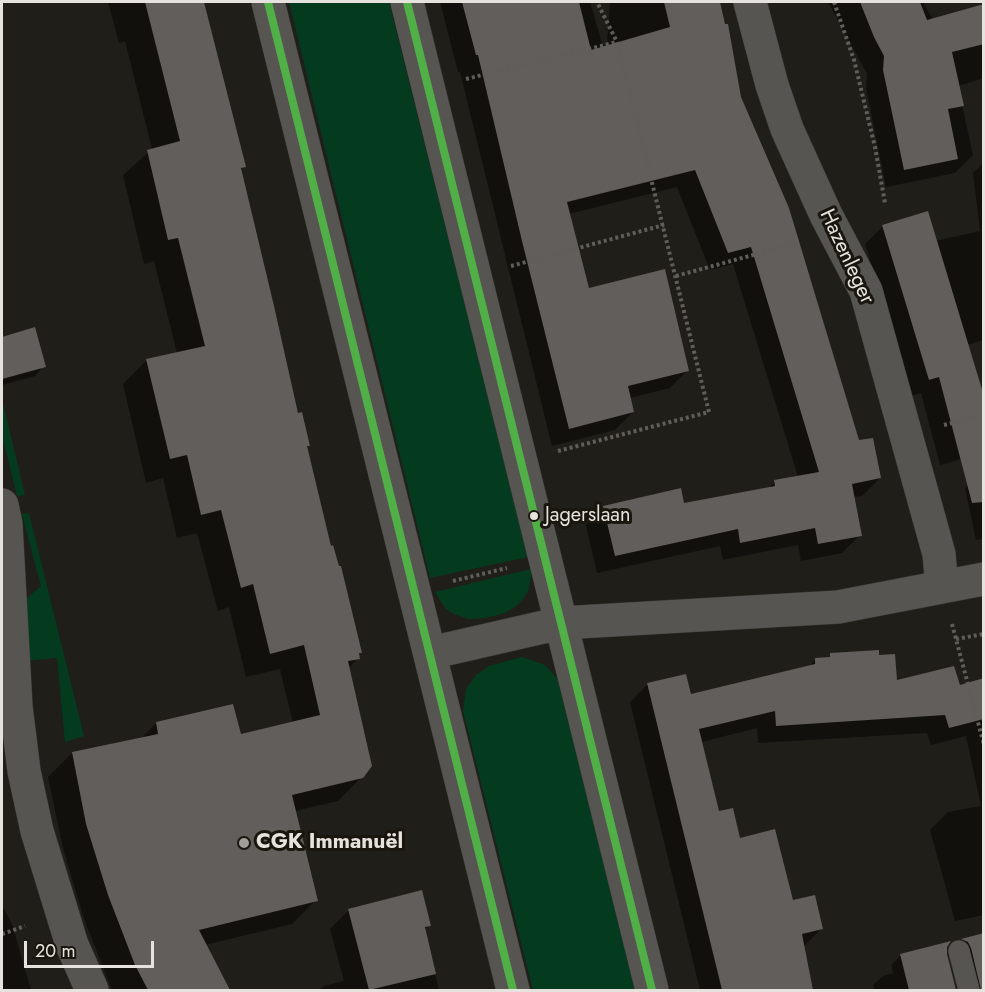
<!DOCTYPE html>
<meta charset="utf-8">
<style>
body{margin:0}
#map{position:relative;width:985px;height:992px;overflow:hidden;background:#201e19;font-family:Jost,sans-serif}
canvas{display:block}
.frame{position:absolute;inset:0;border:3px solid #e6e3de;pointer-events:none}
.scale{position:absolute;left:24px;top:941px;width:130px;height:27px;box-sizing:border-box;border:3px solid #e6e3de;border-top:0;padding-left:8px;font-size:18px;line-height:21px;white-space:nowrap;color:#e6e3de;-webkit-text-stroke:4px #1a160d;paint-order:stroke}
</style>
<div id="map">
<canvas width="985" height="992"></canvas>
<div class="frame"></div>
<div class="scale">20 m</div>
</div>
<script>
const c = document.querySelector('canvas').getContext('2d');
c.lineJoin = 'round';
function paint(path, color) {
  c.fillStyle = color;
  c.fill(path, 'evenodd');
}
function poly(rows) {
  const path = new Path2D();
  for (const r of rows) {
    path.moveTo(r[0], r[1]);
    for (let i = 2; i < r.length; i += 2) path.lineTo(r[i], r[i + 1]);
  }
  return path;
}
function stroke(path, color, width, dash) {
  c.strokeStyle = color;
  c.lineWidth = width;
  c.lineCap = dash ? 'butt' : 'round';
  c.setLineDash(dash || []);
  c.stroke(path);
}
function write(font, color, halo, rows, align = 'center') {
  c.font = font + ' Jost,sans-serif';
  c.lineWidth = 6;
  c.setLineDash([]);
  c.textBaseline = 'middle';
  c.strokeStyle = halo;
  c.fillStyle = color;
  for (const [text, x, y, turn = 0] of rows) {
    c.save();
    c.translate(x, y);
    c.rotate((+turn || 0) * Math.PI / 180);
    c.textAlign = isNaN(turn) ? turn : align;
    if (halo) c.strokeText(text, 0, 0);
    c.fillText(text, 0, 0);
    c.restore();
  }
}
paint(poly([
 [289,2,389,2,528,557,430,578],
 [2,399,25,495,17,496,2,435],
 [29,513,84,736,65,742,57,658,23,661,22,602,41,586,22,514],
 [531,569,531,578,528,592,518,605,505,613,485,618,468,619,452,613,445,608,435,592],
 [522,657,545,665,556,677,561,685,637,990,533,990,463,711,466,689,476,675,489,666]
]), '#043b1f');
paint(poly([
 [108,2,200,2,216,66,244,166,240,171,297,415,308,445,306,448,330,548,360,652,358,655,358,658,348,669,362,777,338,801,295,811,316,900,292,924,205,945,228,990,112,990,84,919,63,848,48,777,72,753,141,739,156,723,240,736,293,723,280,669,246,677,229,607,218,611,197,533,177,538,163,478,146,483,123,384,147,360,177,353,154,261,144,264,123,175,152,149,125,41,119,43],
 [440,2,590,2,606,57,610,2,719,2,740,97,858,442,880,478,862,496,853,497,860,535,842,553,801,561,798,545,723,560,720,546,597,573,586,525,604,508,683,505,768,488,775,482,798,477,733,264,710,270,677,187,569,214,588,290,688,370,670,388,629,398,633,412,615,430,552,446,460,72,458,72],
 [828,2,923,2,933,20,984,6,984,78,958,86,973,155,955,173,886,187,866,88,867,74],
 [984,162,984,340,967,345,976,455,940,465,921,393,912,396,865,244,883,226,935,241,980,231,973,173],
 [34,329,44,366,35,376,2,385,2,338],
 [984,470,984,539,976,540,965,488],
 [831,655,878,656,895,682,958,687,984,680,984,915,955,921,930,830,948,812,981,806,966,736,931,745,927,733,758,743,757,728,701,742,718,813,792,902,821,929,803,947,812,990,700,990,630,702,648,684,689,696,809,667,815,660,827,659],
 [2,905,12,924,31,990,2,990],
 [349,910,430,925,424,930,439,990,320,990,324,986,344,981,330,929],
 [984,935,984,990,970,990,953,949,962,940],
 [947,944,945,954,954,990,875,990,873,985,883,976,893,973,891,965,900,956]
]), '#0007');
paint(poly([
 [145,2,204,2,246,167,241,168,274,306,298,413,302,412,310,446,307,446,331,546,333,545,339,566,341,566,362,653,359,653,360,659,348,661,372,766,363,778,292,795,318,901,199,930,230,990,148,990,135,965,108,895,86,824,72,752,158,734,156,722,233,704,241,734,320,715,304,645,270,654,253,584,241,588,221,510,201,515,187,455,170,459,146,359,205,346,178,238,168,240,147,150,180,141],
 [462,2,579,2,591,50,670,27,664,2,720,2,725,24,728,24,741,97,789,208,859,440,873,438,881,478,852,484,862,536,818,544,815,528,740,543,738,529,615,556,603,506,681,488,684,503,775,486,774,480,819,472,751,247,728,253,695,170,567,202,589,288,665,269,689,371,628,386,634,412,569,429,522,241,478,55,476,55],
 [860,2,920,2,927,20,984,4,984,44,952,52,964,106,948,109,958,159,904,170,883,70,884,56,874,37],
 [928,211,984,396,984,502,972,503,939,377,929,380,882,225],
 [35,327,46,367,2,379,2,337],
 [879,650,879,655,895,654,897,680,954,666,960,685,984,678,984,719,949,728,945,715,776,726,775,711,699,729,719,811,733,808,740,838,775,829,793,900,815,895,823,929,802,934,813,990,722,990,647,683,686,674,691,694,815,664,815,658,830,657,830,653],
 [422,890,431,926,425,927,436,974,369,990,348,909],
 [984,933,984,990,981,990,971,948,968,942,961,939],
 [951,941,947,947,947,954,956,990,909,990,900,954]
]), '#615e5b');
const service = poly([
 [959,951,969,990]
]);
const minor = poly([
 [750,2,772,85,787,129,826,215,866,291,939,554,942,587],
 [2,505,6,524,16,706,24,771,37,831,72,945,92,990],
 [430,653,561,623,838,607,984,579]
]);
const tertiary = poly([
 [268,2,513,990],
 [407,2,652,990]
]);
stroke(service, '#3a3834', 22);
stroke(minor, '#3a3834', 34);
stroke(tertiary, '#3a3834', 34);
stroke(poly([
 [834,2,854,60,875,147,885,203],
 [466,79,617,42],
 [511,266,664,225],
 [676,276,797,243],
 [944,425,984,415],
 [558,451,709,412,617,42,597,2],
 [453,581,507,568],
 [952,624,984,745],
 [956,639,984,634],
 [2,934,25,926]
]), '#605e5a', 4, [3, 3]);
stroke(service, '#575551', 21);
stroke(minor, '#575551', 33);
stroke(tertiary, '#575551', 33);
stroke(poly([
 [268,2,513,990],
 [407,2,652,990]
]), '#50af46', 8);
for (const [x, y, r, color] of [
 [534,516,5,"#e6e3de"],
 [244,843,6,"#a19e99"]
]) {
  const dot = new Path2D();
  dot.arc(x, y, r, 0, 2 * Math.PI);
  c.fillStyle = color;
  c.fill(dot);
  stroke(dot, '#1a160d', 2);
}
write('20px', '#e6e3de', '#1a160d', [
 ["Jagerslaan",545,516]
], 'left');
write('21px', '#e6e3de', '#1a160d', [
 ["Hazenleger",846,257,65]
]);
write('bold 21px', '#e6e3de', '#1a160d', [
 ["CGK Immanuël",256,843]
], 'left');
</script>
